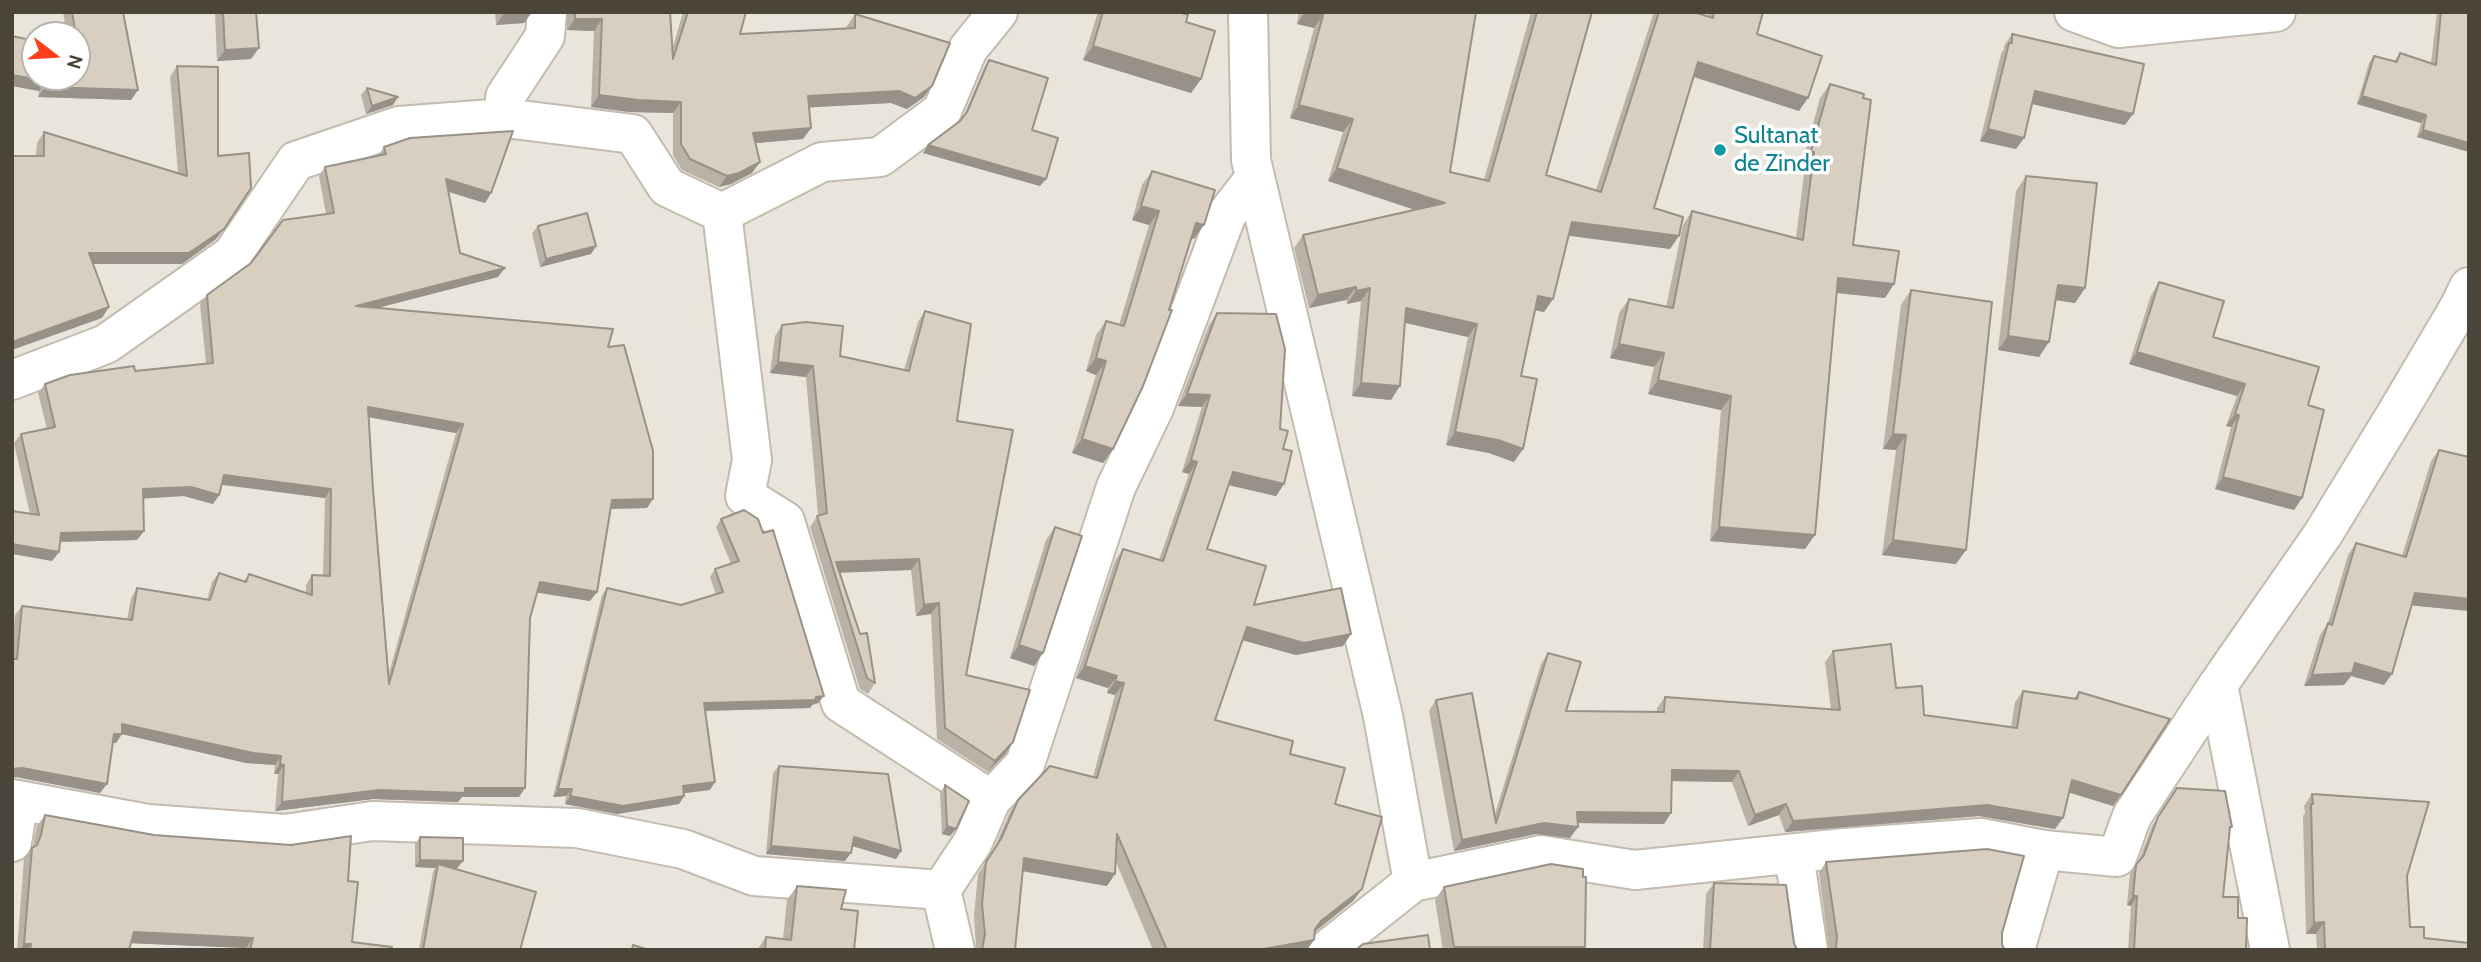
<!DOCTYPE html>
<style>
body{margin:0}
#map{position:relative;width:2481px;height:962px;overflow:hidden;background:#f6f3ec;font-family:Cabin,sans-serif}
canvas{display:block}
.frame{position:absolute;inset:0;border:14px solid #4b4439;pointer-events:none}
.north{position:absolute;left:21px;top:21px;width:70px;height:70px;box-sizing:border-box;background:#fff;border:2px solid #b7b4b0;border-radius:50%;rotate:107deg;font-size:19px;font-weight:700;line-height:28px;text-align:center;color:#4b4439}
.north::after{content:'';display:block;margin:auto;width:24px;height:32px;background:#fc3f1d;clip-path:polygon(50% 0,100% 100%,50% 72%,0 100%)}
</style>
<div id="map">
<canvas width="2481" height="962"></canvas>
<div class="frame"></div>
<div class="north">N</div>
</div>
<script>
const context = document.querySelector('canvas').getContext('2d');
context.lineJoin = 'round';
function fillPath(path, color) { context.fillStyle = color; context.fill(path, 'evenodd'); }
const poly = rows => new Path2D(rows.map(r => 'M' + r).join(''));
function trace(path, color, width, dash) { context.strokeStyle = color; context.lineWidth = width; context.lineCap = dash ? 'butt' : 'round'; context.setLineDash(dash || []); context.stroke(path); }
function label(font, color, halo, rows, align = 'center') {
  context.font = font + ' Cabin,sans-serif'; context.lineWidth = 7; context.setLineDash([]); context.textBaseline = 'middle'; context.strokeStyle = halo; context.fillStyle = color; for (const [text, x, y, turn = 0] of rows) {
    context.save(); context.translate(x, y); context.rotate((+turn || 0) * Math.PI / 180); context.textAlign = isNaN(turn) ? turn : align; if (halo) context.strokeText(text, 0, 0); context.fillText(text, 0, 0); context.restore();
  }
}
const residential = poly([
 [12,12,2469,12,2469,950,12,950],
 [35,35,77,35,77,77,35,77]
]);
const minor = poly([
 [1248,12,1251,160,1383,716,1413,882,1541,855,1635,870,1844,848,1981,838,2044,850,2117,857,2132,816,2218,685,2323,534,2398,411,2460,306,2469,287],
 [2074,12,2118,28,2276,12],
 [505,118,505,97,545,36,547,12],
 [722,213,752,460,745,496,785,521,841,703,991,800],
 [12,380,106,344,232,255,296,161,399,126,505,118,633,134,667,187,722,213,822,162,880,157,942,111,968,49,998,12],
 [2218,685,2270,950],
 [12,799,148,824,285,834,372,821,577,828,683,849,754,876,941,890,955,950],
 [12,842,19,801],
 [1794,854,1808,950],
 [941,890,973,842,991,800,1025,764,1116,487,1154,408,1227,214,1255,178],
 [1327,950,1413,882],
 [2015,950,2044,850]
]);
const wall = poly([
 [63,12,123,12,138,90,131,100,38,97,39,91,12,86,12,36,77,77,77,35,67,35],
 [215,12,256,12,251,59,217,61],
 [495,12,532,12,524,23,496,25],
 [567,12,670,12,673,47,683,12,746,12,740,34,847,28,847,26,855,14,924,97,907,109,891,103,809,107,811,128,803,139,755,143,760,162,752,173,731,184,719,187,682,170,673,155,673,113,630,112,591,107,594,31,567,30],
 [1098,12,1179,12,1186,22,1201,79,1191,93,1083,60],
 [1299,12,1476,12,1450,172,1484,180,1531,12,1592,12,1546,175,1596,190,1653,15,1655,12,1694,12,1708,17,1709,12,1763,12,1757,34,1799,111,1693,77,1654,208,1670,249,1568,235,1553,299,1544,312,1535,310,1521,376,1514,462,1489,453,1446,445,1468,337,1405,323,1391,400,1352,396,1361,301,1347,304,1346,300,1309,308,1294,248,1303,235,1416,210,1328,181,1343,132,1290,118,1314,28,1297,24],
 [2437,12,2469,12,2469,152,2417,137,2421,123,2357,104,2369,63,2374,56,2394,61,2400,53,2431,63],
 [2012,34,2125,125,2032,104,2024,138,2016,149,1980,141,2001,54,2004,49,2004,46],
 [989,60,1032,130,1046,179,1040,186,923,153,963,118,984,68],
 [177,66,216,239,182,264,93,264,102,318,36,156,37,143,44,132,178,173,170,77],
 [1830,84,1863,98,1853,245,1885,298,1836,293,1805,549,1710,541,1721,410,1648,394,1654,367,1610,358,1619,313,1629,299,1666,307,1683,225,1692,211,1796,238,1805,166,1802,165,1820,98],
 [367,88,393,105,366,114,361,95],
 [384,147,491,193,485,203,448,191,460,253,498,277,378,308,608,347,647,508,610,509,597,592,590,601,537,592,530,618,519,797,462,797,458,802,373,799,275,811,278,774,274,774,275,765,246,763,122,734,116,743,113,743,100,793,16,777,12,778,12,646,15,615,22,606,127,620,131,598,137,588,207,600,212,582,219,573,244,581,249,574,306,592,306,585,312,575,323,576,325,498,222,485,219,495,213,504,184,496,143,498,144,531,137,540,60,542,59,552,52,561,30,514,14,443,21,434,47,429,38,393,45,384,135,371,206,363,200,304,207,295,326,214,319,176,325,167,378,156],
 [369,417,456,433,389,673,373,489],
 [1152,171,1194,239,1191,238,1113,449,1103,463,1072,453,1096,375,1086,371,1096,335,1106,321,1119,325,1149,225,1132,220,1142,185],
 [2026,176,2085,288,2075,303,2056,300,2039,357,1998,350,2016,191],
 [538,226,596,246,591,254,540,267,532,233],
 [2159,282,2213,337,2308,405,2302,498,2294,510,2215,489,2231,427,2226,426,2237,396,2129,364,2151,295],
 [1911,290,1956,564,1882,555,1896,450,1883,449,1901,305],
 [925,311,957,421,966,675,1006,753,988,772,937,739,931,614,916,616,911,570,840,572,875,683,868,694,860,689,810,527,818,515,806,377,770,373,775,336,782,325,840,356,904,370,918,322],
 [1217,313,1280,429,1283,449,1284,484,1276,496,1228,485,1207,549,1254,605,1351,634,1343,646,1296,655,1242,640,1215,720,1290,754,1335,804,1362,889,1353,901,1315,932,1307,950,1153,950,1116,862,1107,886,1023,871,1015,950,976,950,976,946,974,916,978,874,993,851,1010,812,1018,800,1093,777,1115,695,1107,693,1108,688,1076,678,1115,561,1123,549,1159,560,1189,474,1182,472,1202,407,1178,406,1209,325],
 [2439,450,2469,611,2411,605,2392,674,2384,685,2351,676,2344,685,2304,686,2320,635,2328,623,2348,555,2356,543,2402,556,2431,461],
 [721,519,824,696,818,703,812,705,810,708,705,711,710,790,684,793,684,796,679,804,617,814,565,804,566,796,553,797,602,595,607,588,681,605,716,594,710,577,715,569,731,564,716,527],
 [1055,527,1034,666,1010,658,1046,540],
 [1833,651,1896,688,1924,715,2011,727,2015,702,2023,691,2074,698,2079,692,2121,795,2113,806,2069,792,2063,818,2055,829,1979,816,1785,832,1779,815,1748,826,1732,782,1672,781,1664,824,1578,823,1578,827,1570,838,1536,834,1454,851,1429,711,1436,700,1495,814,1541,664,1548,653,1566,711,1657,712,1657,708,1665,697,1831,710,1825,662],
 [779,766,901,851,896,859,852,846,845,861,766,854,773,773],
 [945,785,956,829,950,836,942,834,940,793],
 [2177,788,2232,827,2229,831,2223,897,2238,918,2246,950,2128,950,2131,906,2127,905,2130,874,2138,863,2152,826],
 [2312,794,2407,876,2410,927,2424,938,2469,950,2317,950,2316,934,2306,934,2303,816,2305,813,2304,806],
 [45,815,348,881,352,942,391,950,245,950,246,948,131,943,129,950,17,950,24,859,33,846,37,826],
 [420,837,463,861,457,868,453,868,520,950,419,950,433,872,435,868,415,867,415,844],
 [1826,862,2002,933,2002,945,2005,950,1829,950,1819,873],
 [1714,883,1797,950,1703,950,1706,894],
 [797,886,841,909,854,950,757,950,766,937,783,939,787,900],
 [1444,887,1583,950,1443,950,1435,900]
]);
const shadedWall = poly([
 [505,12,532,12,524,23,496,25],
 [1305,12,1310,12,1323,15,1314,28,1297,24],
 [575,19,602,19,594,31,567,30],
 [1093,46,1201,79,1191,93,1083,60],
 [259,48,251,59,217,61,225,50],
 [1698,62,1808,98,1799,111,1689,75],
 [12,75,46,81,39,91,12,86],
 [932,86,924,97,907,109,891,103,800,108,808,96],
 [45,87,138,90,131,100,38,97],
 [2035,91,2133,114,2125,125,2027,103],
 [599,95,681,102,673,113,630,112,591,107],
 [2362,96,2426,115,2421,123,2357,104],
 [398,97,393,105,366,114,372,106],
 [1299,105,1353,119,1343,132,1290,118],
 [811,128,803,139,745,144,753,133],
 [1988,129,2024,138,2016,149,1980,141],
 [2423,130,2469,143,2469,152,2417,137],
 [928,145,1046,179,1040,186,923,153],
 [1811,151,1814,152,1805,166,1802,165],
 [760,162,752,173,731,184,719,187,727,176],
 [1337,168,1445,203,1436,217,1328,181],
 [446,179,491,193,485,203,439,189],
 [1141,206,1159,211,1149,225,1132,220],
 [1572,222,1679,236,1670,249,1563,235],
 [1196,223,1204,225,1194,239,1186,236],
 [224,229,216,239,182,264,82,264,89,253],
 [596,246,591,254,540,267,546,259],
 [505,268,498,277,349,315,356,306],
 [1838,278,1894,284,1885,298,1828,292],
 [2058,285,2085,288,2075,303,2048,299],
 [1356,287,1346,300,1309,308,1318,295],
 [1370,288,1361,301,1347,304,1356,291],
 [1538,296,1553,299,1544,312,1529,309],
 [109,307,102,318,12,350,12,342],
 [1406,308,1477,324,1468,337,1397,321],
 [2008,336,2049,342,2039,357,1998,350],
 [1619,344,1664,353,1654,367,1610,358],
 [2137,352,2245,384,2237,396,2129,364],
 [1096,358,1106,361,1096,375,1086,371],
 [778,362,813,366,806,377,770,373],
 [1658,380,1731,396,1721,410,1648,394],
 [1361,383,1400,386,1391,400,1352,396],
 [1187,394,1210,395,1202,407,1178,406],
 [368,407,463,424,456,433,362,416],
 [2235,414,2239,415,2231,427,2226,426],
 [1455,432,1498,440,1523,449,1514,462,1489,453,1446,445],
 [1893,434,1906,435,1896,450,1883,449],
 [1082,439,1113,449,1103,463,1072,453],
 [1191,460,1197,462,1189,474,1182,472],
 [1233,472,1284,484,1276,496,1224,484],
 [224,475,331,489,325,498,218,484],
 [2223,477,2302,498,2294,510,2215,489],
 [191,487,219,495,213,504,184,496,137,499,143,489],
 [653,499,647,508,605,509,612,500],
 [1719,527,1815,535,1805,549,1710,541],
 [144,531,137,540,54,542,61,533],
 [1893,540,1966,550,1956,564,1882,555],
 [12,544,59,552,52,561,12,554],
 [919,559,911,570,835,573,836,562],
 [540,582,597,592,590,601,533,592],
 [2415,593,2469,599,2469,611,2407,605],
 [939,603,931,614,916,616,924,605],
 [1247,627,1351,634,1343,646,1296,655,1238,639],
 [1019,645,1043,653,1034,666,1010,658],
 [2355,663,2392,674,2384,685,2351,676,2344,685,2304,686,2312,675],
 [1085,666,1117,676,1108,688,1076,678],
 [1115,681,1124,683,1115,695,1107,693],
 [824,696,818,703,812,705,810,708,699,711,704,703,816,697],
 [122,724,281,756,275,765,246,763,122,734,116,743,108,743],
 [1013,742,1006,753,988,772,995,761],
 [280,764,284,765,278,774,274,774],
 [22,768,107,784,100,793,16,777,12,778,12,769],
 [1672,770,1739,771,1732,782,1664,781],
 [2072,780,2121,795,2113,806,2064,791],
 [715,782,710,790,677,794,683,786],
 [525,788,519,797,462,797,458,802,373,799,275,811,282,802,379,790],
 [558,789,572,789,566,796,553,797],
 [570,796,684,796,679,804,617,814,565,804],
 [1786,804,1779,815,1748,826,1755,815],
 [1987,805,2063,818,2055,829,1979,816,1785,832,1793,821],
 [1577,812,1671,813,1664,824,1569,823],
 [1544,823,1578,827,1570,838,1536,834,1454,851,1462,840],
 [947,826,956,829,950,836,942,834],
 [854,837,901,851,896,859,849,845],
 [771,846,851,853,845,861,766,854],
 [1024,858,1115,874,1107,886,1016,870],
 [420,860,463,861,457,868,437,868,438,864,435,868,415,867],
 [1362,889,1353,901,1313,933,1314,940,1307,950,1258,950,1321,921],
 [2133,896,2137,896,2131,906,2127,905],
 [2324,922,2316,934,2306,934,2314,923],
 [134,932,253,938,246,948,126,943],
 [24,944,31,944,27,950,20,950],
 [1454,947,1585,947,1583,950,1452,950]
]);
const building = poly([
 [72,12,123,12,138,90,45,87,46,81,12,75,12,36,35,41,35,77,77,77,77,48,78,49,77,35,76,35,72,12],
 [223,12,256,12,259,48,225,50,223,12],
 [575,12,670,12,673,59,688,12,746,12,740,34,855,28,855,14,950,43,932,86,915,98,899,91,808,96,811,128,753,133,760,162,739,173,727,176,690,159,681,144,681,102,638,100,599,95,602,19,575,19,575,12],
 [1103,12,1179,12,1188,15,1186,22,1215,31,1201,79,1093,46,1103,12],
 [1310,12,1476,12,1450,172,1489,181,1537,12,1592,12,1546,175,1601,192,1659,12,1694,12,1713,18,1714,12,1763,12,1757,34,1822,56,1808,98,1698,62,1654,208,1683,217,1679,236,1572,222,1553,299,1538,296,1521,376,1537,379,1523,449,1498,440,1455,432,1477,324,1406,308,1400,386,1361,383,1370,288,1356,291,1356,287,1318,295,1303,235,1445,203,1337,168,1353,119,1299,105,1323,15,1310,12],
 [2441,12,2469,12,2469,143,2423,130,2426,115,2362,96,2374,56,2397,62,2400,53,2436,65,2441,12],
 [2012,34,2144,64,2133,114,2035,91,2024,138,1988,129,2009,43,2012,43,2012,34],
 [989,60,1048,78,1032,130,1058,138,1046,179,928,145,960,121,967,112,989,60],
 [177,66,218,67,218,156,249,153,251,188,224,229,189,253,89,253,109,307,12,342,12,156,44,156,44,132,187,176,177,66],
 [1830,84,1864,94,1863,98,1871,100,1853,245,1899,251,1894,284,1838,278,1815,535,1719,527,1731,396,1658,380,1664,353,1619,344,1629,299,1673,308,1692,211,1803,240,1814,152,1811,151,1830,84],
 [367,88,398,97,372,106,367,88],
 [513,131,491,193,446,179,460,253,505,268,356,306,613,329,608,347,624,345,653,451,653,499,612,500,597,592,540,582,530,618,525,788,465,788,465,793,379,790,282,802,284,765,280,764,281,756,253,753,122,724,122,734,114,734,107,784,22,768,12,769,12,659,17,659,22,606,132,620,137,588,210,600,219,573,246,582,249,574,312,595,312,575,330,576,331,489,224,475,219,495,191,487,143,489,144,531,61,533,59,552,12,544,12,511,39,515,21,434,55,427,45,384,70,375,134,366,135,371,213,363,207,295,251,263,283,220,334,213,325,167,386,154,384,147,410,138,513,131],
 [368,407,463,424,389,684,373,489,368,407],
 [1152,171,1215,190,1204,225,1196,223,1169,310,1172,310,1143,386,1113,449,1082,439,1106,361,1096,358,1106,321,1124,326,1159,211,1141,206,1152,171],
 [2026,176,2097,183,2085,288,2058,285,2049,342,2008,336,2026,176],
 [587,213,596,246,546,259,538,226,587,213],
 [2159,282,2224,301,2213,337,2319,367,2308,405,2324,410,2302,498,2223,477,2239,415,2235,414,2245,384,2137,352,2159,282],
 [1911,290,1992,302,1966,550,1893,540,1906,435,1893,434,1911,290],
 [925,311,971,324,957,421,1013,430,966,675,1030,690,1013,742,995,761,945,728,939,603,924,605,919,559,836,562,860,634,867,633,875,683,867,678,817,516,827,513,813,366,778,362,782,325,806,322,843,326,840,356,909,371,925,311],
 [1217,313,1276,314,1285,349,1280,429,1288,431,1283,449,1292,451,1284,484,1233,472,1207,549,1266,566,1254,605,1341,588,1351,634,1304,643,1247,627,1215,720,1293,741,1290,754,1345,768,1335,804,1382,817,1362,889,1321,921,1315,929,1314,940,1258,950,1167,950,1117,834,1115,874,1024,858,1015,950,982,950,985,934,982,904,986,862,1001,839,1018,800,1050,766,1097,778,1124,683,1115,681,1117,676,1085,666,1123,549,1163,561,1197,462,1191,460,1210,395,1187,394,1217,313],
 [2439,450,2469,457,2469,599,2415,593,2392,674,2355,663,2352,673,2312,675,2328,623,2332,625,2356,543,2406,557,2439,450],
 [744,510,758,519,763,533,773,530,824,696,816,697,815,700,704,703,715,782,683,786,684,796,623,806,570,796,572,789,558,789,607,588,681,605,723,592,715,569,739,561,721,519,744,510],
 [1055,527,1082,536,1043,653,1019,645,1055,527],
 [1891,644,1896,688,1922,686,1924,715,2017,728,2023,691,2077,699,2079,692,2170,719,2121,795,2072,780,2063,818,1987,805,1793,821,1786,804,1755,815,1739,771,1672,770,1671,813,1577,812,1578,827,1544,823,1462,840,1436,700,1472,693,1496,823,1548,653,1581,662,1566,711,1664,712,1665,697,1840,710,1833,651,1891,644],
 [779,766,888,774,901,851,854,837,851,853,771,846,779,766],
 [945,785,969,801,956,829,947,826,945,785],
 [2177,788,2225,791,2232,827,2230,827,2223,897,2238,897,2238,918,2247,918,2246,950,2134,950,2137,896,2133,896,2136,865,2144,855,2158,817,2177,788],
 [2312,794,2429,802,2407,876,2410,927,2424,927,2424,938,2469,943,2469,950,2325,950,2324,922,2314,923,2311,804,2313,804,2312,794],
 [45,815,154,835,291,845,351,836,348,881,358,882,352,942,392,947,391,950,250,950,253,938,134,932,129,950,80,950,76,949,76,950,36,950,30,949,31,944,24,944,32,848,37,845,41,835,45,815],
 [420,837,463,838,463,861,420,860,420,837],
 [1987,849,2024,856,2002,933,2002,945,2005,950,1834,950,1836,948,1837,937,1826,862,1987,849],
 [438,864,536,892,520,950,423,950,438,864],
 [1551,864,1583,869,1583,877,1586,877,1585,947,1454,947,1444,887,1551,864],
 [1714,883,1786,885,1794,943,1797,950,1710,950,1714,883],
 [797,886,846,890,841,909,858,911,854,950,765,950,766,937,791,940,797,886],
 [1428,935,1430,950,1358,950,1358,948,1363,944,1428,935],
 [633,945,649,950,632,950,633,945]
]);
const markers = [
 [1720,150,7,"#0f9aa8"]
];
const cultureNames = [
 ["Sultanat",1734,136],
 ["de Zinder",1734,164]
];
fillPath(residential, '#eae5da');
trace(minor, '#c2bbae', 42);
trace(minor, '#fff', 38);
fillPath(wall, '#bab2a6');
fillPath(shadedWall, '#979187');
fillPath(building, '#d8cfc1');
trace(building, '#979187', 2);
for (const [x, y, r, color] of markers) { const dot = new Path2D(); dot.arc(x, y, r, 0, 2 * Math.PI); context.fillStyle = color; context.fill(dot); trace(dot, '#fff', 2.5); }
label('24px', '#0d838f', '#fff', cultureNames, 'left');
</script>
